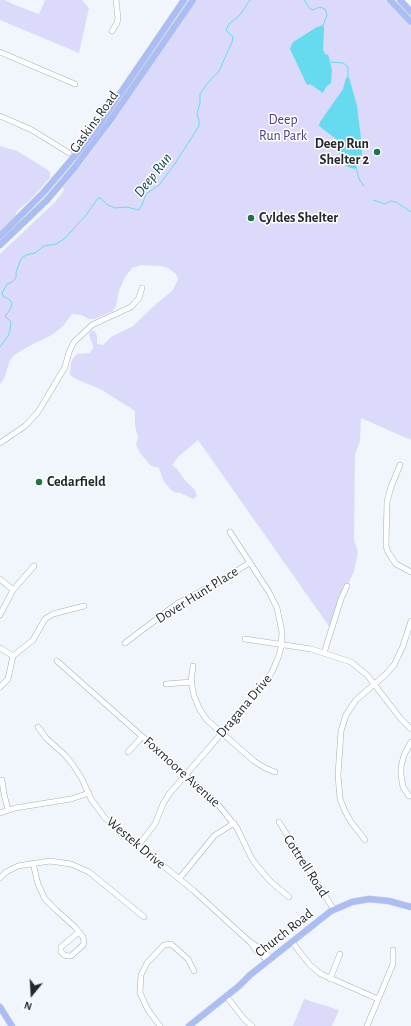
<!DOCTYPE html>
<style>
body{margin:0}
#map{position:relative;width:411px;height:1026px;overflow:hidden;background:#f0f6fc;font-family:"Alegreya Sans",sans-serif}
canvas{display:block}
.north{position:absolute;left:12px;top:974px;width:40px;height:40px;-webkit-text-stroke:3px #fff;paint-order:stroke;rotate:198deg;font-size:11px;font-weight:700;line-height:16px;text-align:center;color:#24292f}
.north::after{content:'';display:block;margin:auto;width:14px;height:18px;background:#24292f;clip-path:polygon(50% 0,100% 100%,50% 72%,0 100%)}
</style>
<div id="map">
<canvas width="411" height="1026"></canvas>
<div class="north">N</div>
</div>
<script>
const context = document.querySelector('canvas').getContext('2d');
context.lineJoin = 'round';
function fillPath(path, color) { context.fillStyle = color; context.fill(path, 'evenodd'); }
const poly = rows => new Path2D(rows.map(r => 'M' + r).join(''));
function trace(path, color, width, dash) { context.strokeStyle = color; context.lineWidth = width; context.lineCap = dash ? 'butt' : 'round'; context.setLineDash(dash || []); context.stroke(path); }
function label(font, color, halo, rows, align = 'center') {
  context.font = font + ' "Alegreya Sans",sans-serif'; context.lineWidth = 3; context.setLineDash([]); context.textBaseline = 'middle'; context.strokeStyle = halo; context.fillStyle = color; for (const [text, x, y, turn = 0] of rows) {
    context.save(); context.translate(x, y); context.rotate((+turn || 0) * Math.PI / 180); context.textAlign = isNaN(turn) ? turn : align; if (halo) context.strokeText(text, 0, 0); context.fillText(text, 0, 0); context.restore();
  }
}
const green = poly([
 [0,0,5,0,15,5,39,14,45,0,82,0,89,8,79,53,0,20],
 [197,0,385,0,411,27,411,440,361,418,360,441,355,455,354,540,358,552,354,571,335,614,331,629,198,440,178,457,172,465,177,469,184,479,195,490,197,496,193,499,180,493,174,492,170,489,163,480,159,468,151,466,140,453,136,445,138,437,135,426,135,411,102,390,74,378,70,375,71,363,73,358,77,354,89,353,93,349,93,346,89,335,90,332,94,330,97,336,97,344,103,345,111,337,133,326,155,305,173,290,178,279,176,274,168,268,161,266,141,265,132,268,125,277,119,291,116,306,113,311,95,319,89,319,81,315,72,314,63,326,52,335,33,344,14,355,10,360,4,379,0,384,0,254,55,202,65,189,62,188,86,159,112,124],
 [0,146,17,151,45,168,50,172,50,178,31,199,18,210,12,221,0,232],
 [304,999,339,1010,332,1026,293,1026]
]);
const water = poly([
 [323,25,324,28,323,50,326,55,328,54,332,70,331,83,326,87,323,93,310,84,307,85,290,49,291,46,293,42,317,27],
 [349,77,357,106,362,146,362,158,355,169,348,167,344,164,336,146,339,143,336,139,319,126,320,122,343,89,346,78]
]);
const stream = poly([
 [304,0,310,9,313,10,320,7,325,9,327,15,323,26],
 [330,62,343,63,346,65,348,68,348,78],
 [356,167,359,179,364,186],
 [373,200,385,204,390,201,396,202,411,212],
 [0,347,8,336,10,330,11,322,5,316,10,310,12,304,10,300,3,296,2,293,7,284,12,282,16,278,16,272,21,259,26,255,35,253,44,246,56,244,64,239,87,214,98,198,100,198,108,205,115,208,126,207,139,210,142,205,146,194,159,185,174,165,199,126,199,120,197,114,200,103,200,94,206,85,219,71,232,42,233,37,226,30,229,24,239,16,250,0]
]);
const minor = poly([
 [112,31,117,23,118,18,116,0],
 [0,52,75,84],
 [0,116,32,130,69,153],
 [0,443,25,426,38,412,65,367,69,352,74,342,92,325,131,307,139,298,142,288],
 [400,465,391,487,387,502,386,546,388,552,396,564,411,572],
 [0,579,13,590],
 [0,615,13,590,34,566],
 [245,639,311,649,351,662,367,675,401,719,411,729],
 [125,643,178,603,223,580,249,563],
 [0,648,13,656],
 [324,653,341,599,347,586],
 [57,661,216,802,237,828,252,859,258,867,271,882,289,897],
 [193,666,191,681,194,696,200,710,207,720,254,761,265,768,275,772],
 [166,684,192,682],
 [0,687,8,679,13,656,33,640,45,619,53,614,84,606],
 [38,727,46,738,65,755,73,765,82,779,91,799,105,818,194,891,251,943,256,950,268,961],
 [128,752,142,737],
 [2,780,4,794,8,810],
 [409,796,403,787,401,775,401,767,404,755,411,742],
 [0,813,15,808,71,799,89,793],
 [279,822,334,910],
 [365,840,351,822,345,811,340,799,338,775,341,731,346,715,356,700,385,675,394,665,403,646,411,621],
 [138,846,155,824,163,804,169,794,261,688,272,672,278,658,281,648,282,632,277,608,269,592,230,532],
 [33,863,38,884,45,899,56,910,75,927,83,937,84,942,83,945,71,956,68,956,64,955,61,952,61,947,79,932],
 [0,878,6,872,18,866,50,861,71,864,89,872,144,917],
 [179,879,214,836,234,823],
 [292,942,310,965,321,974,378,999],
 [252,943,258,947,271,958],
 [330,979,340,954],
 [226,996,245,1020,252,1026],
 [160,1026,148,1010,140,993,141,975,147,963,164,945,171,944,188,959,194,971],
 [367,1026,393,964,393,950]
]);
const major = poly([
 [390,0,411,22],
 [400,0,411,12],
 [0,236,43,193,78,152,98,126,184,0],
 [0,245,47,200,75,167,109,122,193,0],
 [0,1007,12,1026],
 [189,1026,239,986,250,975,331,911,352,902,369,899,389,901,411,907]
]);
const markers = [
 [377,152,4,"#1f7346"],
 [251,218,4,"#1f7346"],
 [39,482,4,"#1f7346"]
];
const parkNames = [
 ["Deep",283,120],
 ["Run Park",283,136]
];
const streetNames = [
 ["Gaskins Road",94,122,-54],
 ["Dover Hunt Place",197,595,-32],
 ["Dragana Drive",244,706,-50],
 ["Foxmoore Avenue",182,772,42],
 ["Westek Drive",136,843,40],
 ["Cottrell Road",306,866,57],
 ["Church Road",284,933,-38]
];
const poiNames = [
 ["Deep Run",369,144,"right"],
 ["Shelter 2",369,160,"right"],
 ["Cyldes Shelter",259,218],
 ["Cedarfield",47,482]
];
const waterNames = [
 ["Deep Run",153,175,-52]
];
fillPath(green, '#dbdafa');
fillPath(water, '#66daef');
trace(stream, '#66daef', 1);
trace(minor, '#a3b0bf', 6);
trace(major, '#d3d4d5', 7);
trace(minor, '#fff', 5);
trace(major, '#aabef5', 6);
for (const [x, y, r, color] of markers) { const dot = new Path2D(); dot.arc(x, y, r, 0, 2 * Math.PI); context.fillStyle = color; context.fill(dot); trace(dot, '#fff', 1.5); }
label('14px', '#4a3a92', '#fff', parkNames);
label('14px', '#24292f', '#fff', streetNames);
label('bold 14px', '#24292f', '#fff', poiNames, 'left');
label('italic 15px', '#11464f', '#fff', waterNames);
</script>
